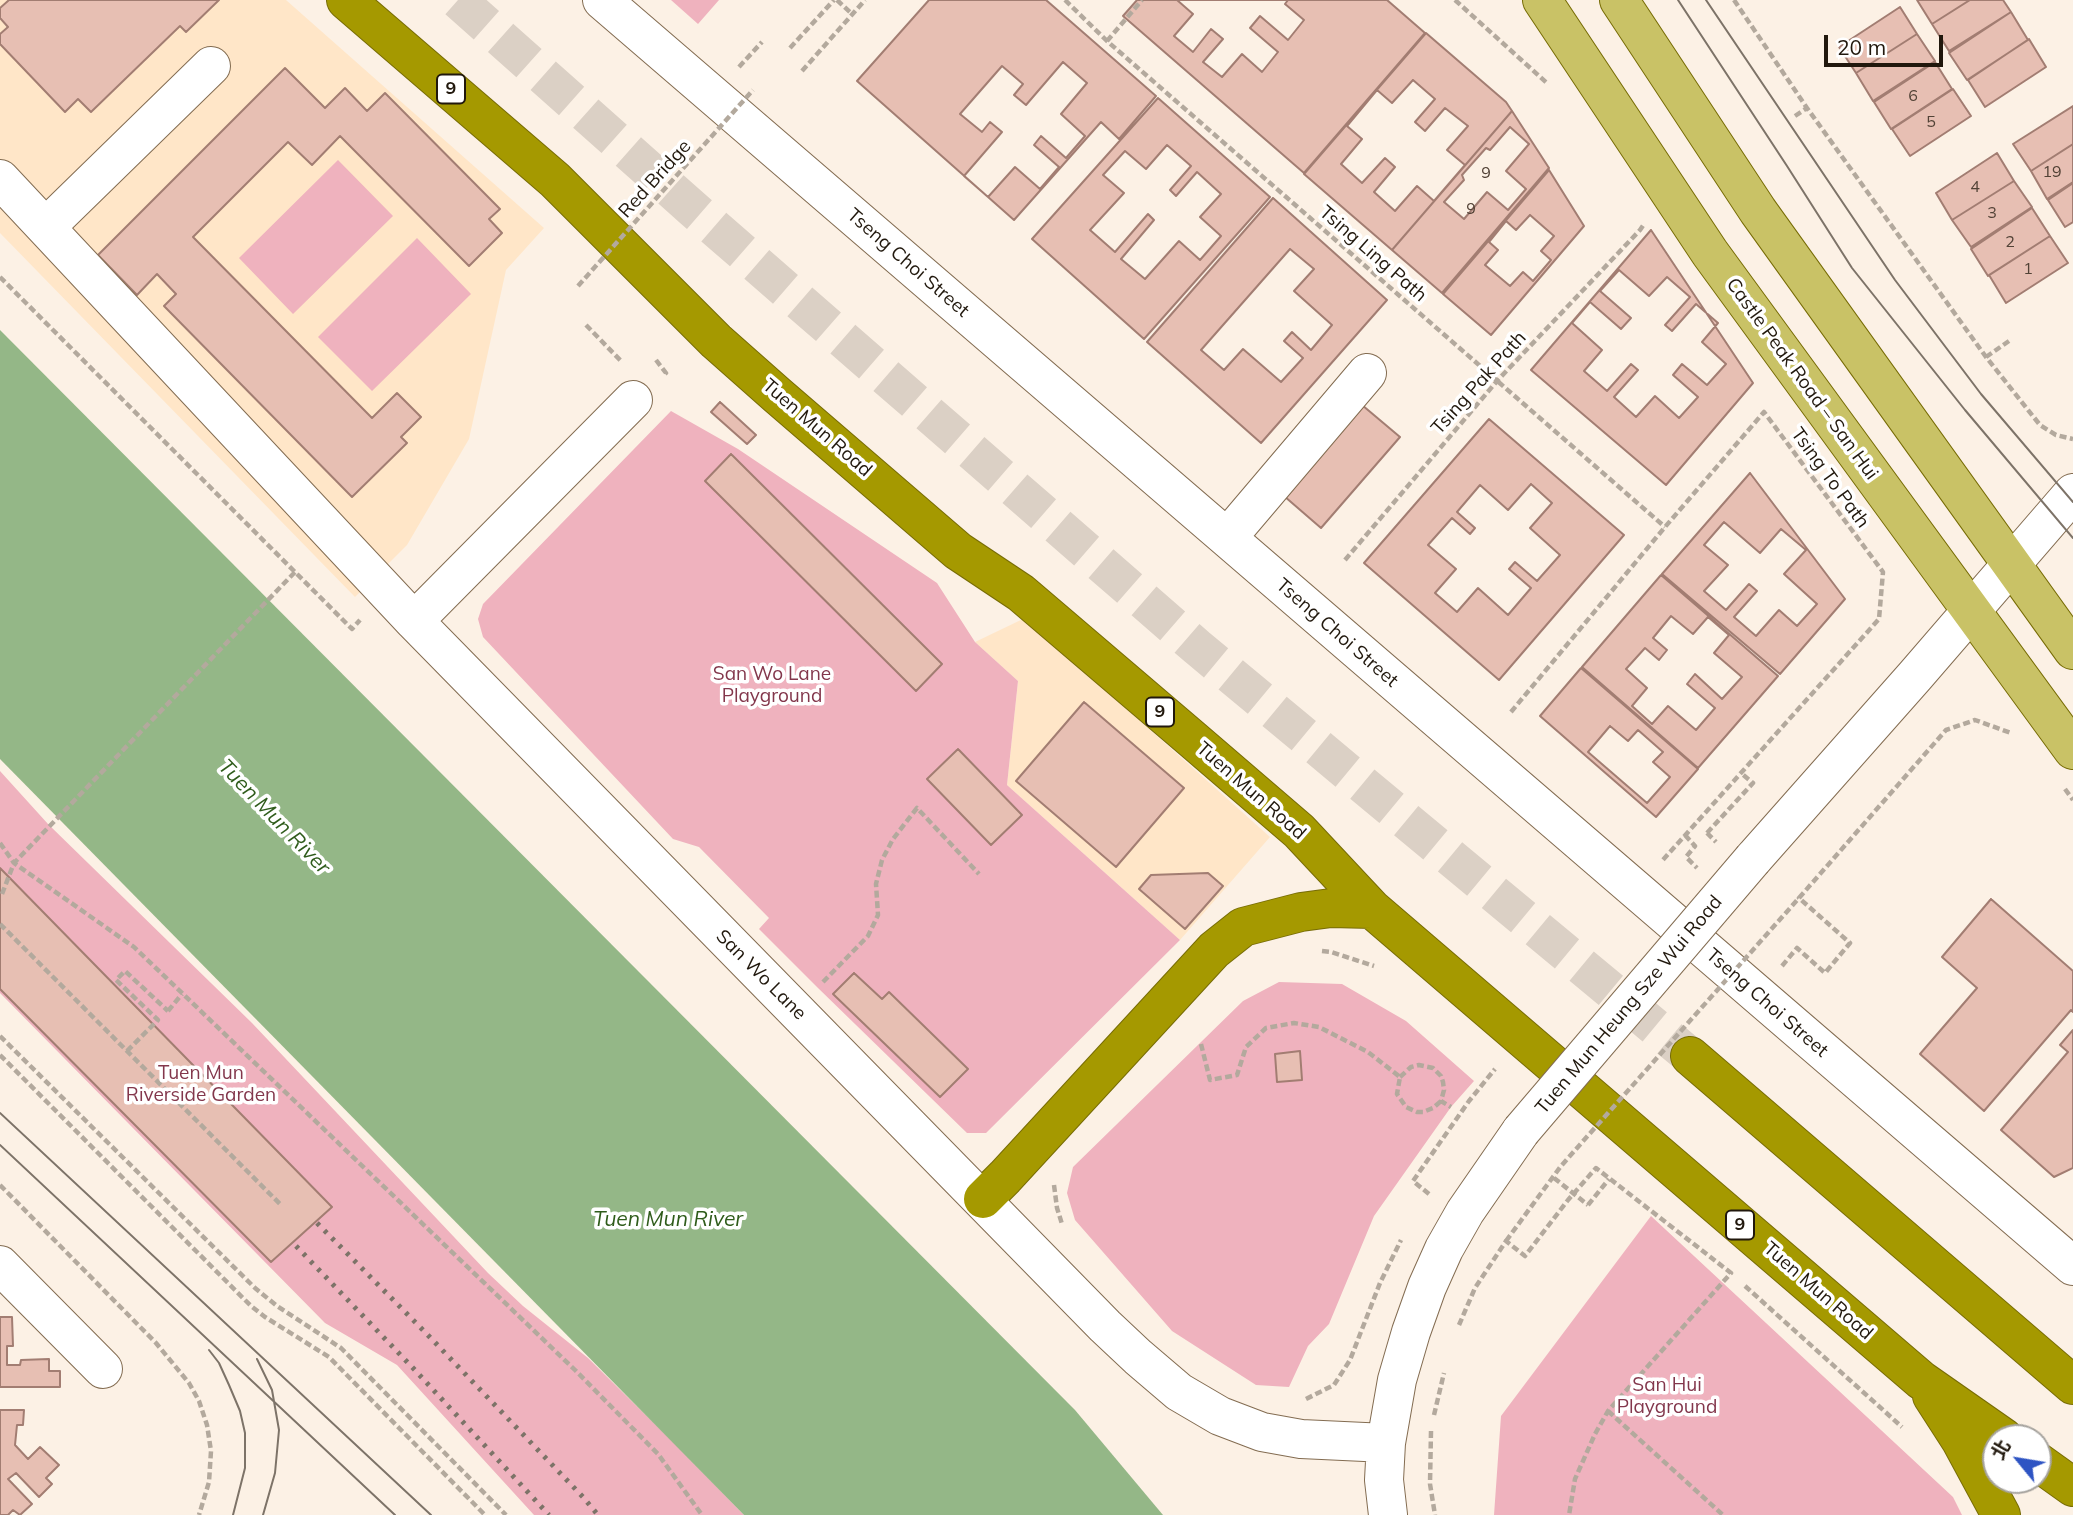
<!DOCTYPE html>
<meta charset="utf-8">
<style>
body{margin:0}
#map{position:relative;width:2073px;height:1515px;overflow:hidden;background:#fcf1e5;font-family:Mulish,"Noto Sans TC",sans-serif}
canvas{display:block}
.north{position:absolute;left:1982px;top:1424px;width:70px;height:70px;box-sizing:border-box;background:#fff;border:2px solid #a6a39e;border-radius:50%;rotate:300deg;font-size:19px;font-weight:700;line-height:28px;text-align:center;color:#21180d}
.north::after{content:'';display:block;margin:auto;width:24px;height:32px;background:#2e54c3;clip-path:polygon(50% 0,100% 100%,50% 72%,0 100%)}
.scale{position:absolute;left:1824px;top:35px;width:119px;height:32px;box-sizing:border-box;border:4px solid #21180d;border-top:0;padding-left:9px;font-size:21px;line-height:24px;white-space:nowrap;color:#21180d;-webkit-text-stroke:5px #fff;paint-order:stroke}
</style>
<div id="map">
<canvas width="2073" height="1515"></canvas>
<div class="north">北</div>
<div class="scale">20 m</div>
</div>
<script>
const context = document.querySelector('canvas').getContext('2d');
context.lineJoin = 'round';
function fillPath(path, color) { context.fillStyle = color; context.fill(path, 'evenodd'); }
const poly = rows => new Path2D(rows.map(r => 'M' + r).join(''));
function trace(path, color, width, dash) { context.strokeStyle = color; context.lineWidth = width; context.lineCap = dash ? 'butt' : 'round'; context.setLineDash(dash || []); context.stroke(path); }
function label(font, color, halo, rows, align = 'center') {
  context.font = font + ' Mulish,sans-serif'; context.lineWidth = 7; context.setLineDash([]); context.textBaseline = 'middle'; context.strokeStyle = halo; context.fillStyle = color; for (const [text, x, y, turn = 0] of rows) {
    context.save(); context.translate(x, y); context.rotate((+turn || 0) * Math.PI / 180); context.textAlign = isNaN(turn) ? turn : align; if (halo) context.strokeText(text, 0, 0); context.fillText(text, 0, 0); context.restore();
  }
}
const built = poly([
 [0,0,286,0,544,228,506,270,469,439,407,545,355,597,0,233],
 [1025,618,1270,837,1180,940,1007,785,1018,681,975,642]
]);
const green = poly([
 [671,0,719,0,698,24],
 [338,160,393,216,293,314,239,258],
 [417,238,471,294,372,391,318,337],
 [671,411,738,449,937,583,975,642,1018,681,1007,785,1180,940,986,1133,967,1133,818,988,759,929,769,918,699,847,673,839,483,637,478,619,483,604],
 [0,771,48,824,252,1023,488,1273,523,1306,588,1358,675,1444,744,1515,534,1515,397,1365,325,1323,0,993],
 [1279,982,1342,984,1406,1021,1474,1081,1451,1107,1374,1216,1329,1324,1308,1346,1289,1387,1256,1385,1172,1331,1075,1220,1067,1193,1073,1167,1243,1001],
 [1651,1216,1953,1497,1962,1515,1494,1515,1501,1416]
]);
const water = poly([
 [0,330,1075,1410,1163,1515,744,1515,0,759]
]);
const building = poly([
 [9,0,219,0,186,32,180,26,91,112,78,99,65,112,0,44,0,34,8,27,0,18,0,8,9,0],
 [929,0,1046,0,1156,96,1119,139,1101,122,1014,220,857,81,929,0],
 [1137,0,1387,0,1425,33,1304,173,1123,16,1137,0],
 [1177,0,1288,0,1285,4,1304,20,1288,40,1260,16,1250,28,1278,52,1262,72,1242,54,1222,77,1203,62,1223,39,1211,29,1193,52,1174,36,1193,14,1177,0],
 [1917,0,1970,0,1932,24,1917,0],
 [1970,0,2003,0,2011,12,1949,51,1932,24,1970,0],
 [1900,7,1917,34,1856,73,1839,47,1900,7],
 [2011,12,2028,40,1967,80,1949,53,2011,12],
 [1426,33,1506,102,1512,111,1392,250,1304,174,1426,33],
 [1917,34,1935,61,1873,101,1856,73,1917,34],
 [2029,39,2046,67,1985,107,1968,80,2029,39],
 [1063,62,1087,83,1061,114,1085,136,1066,158,1041,136,1034,145,1059,167,1040,189,1015,167,988,197,964,176,1002,132,990,122,982,132,960,114,1002,66,1023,84,1014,95,1026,105,1063,62],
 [1935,62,1952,89,1891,129,1874,102,1935,62],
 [285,68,325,108,345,88,367,111,385,93,500,209,489,219,502,233,469,266,340,136,312,165,288,142,193,237,372,418,397,393,421,417,401,437,407,443,352,497,164,306,176,294,157,274,137,295,98,255,285,68],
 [1413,80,1435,99,1415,122,1425,131,1445,108,1468,126,1447,150,1465,165,1434,201,1417,186,1395,211,1374,192,1395,167,1385,158,1362,183,1341,164,1362,139,1347,126,1377,90,1392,103,1413,80],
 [1953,89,1971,116,1910,156,1892,129,1953,89],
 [1158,98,1270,197,1144,339,1032,239,1158,98],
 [2073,106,2073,144,2031,171,2013,144,2073,106],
 [1512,111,1549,168,1442,293,1392,250,1512,111],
 [1510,127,1529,144,1506,171,1526,189,1508,210,1487,192,1464,219,1444,202,1464,180,1462,175,1486,148,1490,150,1510,127],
 [2073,144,2073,182,2047,199,2031,171,2073,144],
 [1167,145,1191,166,1170,190,1176,196,1197,172,1221,194,1200,217,1221,236,1200,260,1179,241,1145,279,1121,259,1154,220,1148,214,1115,252,1090,230,1124,193,1103,175,1125,151,1146,169,1167,145],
 [1997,153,2014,181,1952,220,1936,193,1997,153],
 [1549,170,1584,226,1491,335,1443,294,1549,170],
 [2014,181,2032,207,1971,247,1952,220,2014,181],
 [2073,183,2073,222,2065,227,2048,200,2073,183],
 [1273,198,1387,300,1261,443,1147,342,1273,198],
 [2032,208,2050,236,1988,276,1971,249,2032,208],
 [1530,215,1554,236,1541,251,1551,260,1533,281,1523,272,1510,286,1485,265,1498,250,1489,242,1506,221,1516,230,1530,215],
 [1651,230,1753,383,1666,485,1531,370,1651,230],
 [2050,236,2068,263,2006,303,1989,275,2050,236],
 [1290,249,1314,269,1294,291,1332,325,1311,350,1292,332,1284,341,1303,358,1281,382,1243,349,1224,370,1201,350,1290,249],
 [1619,270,1649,296,1667,277,1690,297,1665,325,1672,331,1696,304,1718,323,1702,342,1726,364,1707,385,1682,364,1673,375,1698,397,1679,418,1655,396,1636,417,1614,397,1638,370,1631,364,1607,391,1584,371,1602,350,1572,323,1590,302,1621,329,1631,318,1600,291,1619,270],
 [720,402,756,435,747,444,711,412,720,402],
 [1362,405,1400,437,1321,528,1284,496,1362,405],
 [1489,419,1624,535,1499,680,1364,563,1489,419],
 [731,454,942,664,916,691,705,481,731,454],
 [1750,473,1845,599,1780,674,1662,574,1750,473],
 [1531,484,1552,503,1530,528,1560,555,1537,581,1515,562,1509,569,1531,588,1508,615,1478,588,1457,612,1435,593,1456,569,1428,545,1452,518,1470,534,1475,528,1457,512,1480,485,1508,510,1531,484],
 [1724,522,1760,553,1781,529,1806,550,1784,574,1817,604,1797,626,1779,610,1756,636,1734,617,1757,591,1749,584,1726,610,1704,591,1728,565,1704,545,1724,522],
 [1661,575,1778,676,1698,768,1582,667,1661,575],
 [1671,616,1693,634,1708,617,1729,635,1714,653,1742,677,1722,699,1695,674,1687,684,1715,708,1696,730,1668,706,1652,724,1632,706,1647,688,1626,669,1645,648,1659,660,1667,650,1653,638,1671,616],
 [1581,668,1698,769,1656,817,1540,716,1581,668],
 [1084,702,1184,788,1116,867,1016,781,1084,702],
 [1610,726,1628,741,1638,730,1663,752,1653,762,1670,777,1647,803,1588,752,1610,726],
 [958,749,1022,815,991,845,927,779,958,749],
 [0,868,332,1207,271,1262,0,989,0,868],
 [1208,873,1223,886,1185,929,1139,889,1151,875,1208,873],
 [1991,899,2073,971,2073,1012,2071,1010,1984,1111,1920,1054,1977,988,1942,957,1991,899],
 [854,973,882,999,889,992,968,1069,940,1097,833,994,854,973],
 [2073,1030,2073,1168,2054,1177,2001,1130,2068,1052,2060,1045,2073,1030],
 [1300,1051,1302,1080,1277,1082,1275,1054,1300,1051],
 [0,1317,12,1317,13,1346,7,1346,7,1365,20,1365,21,1360,49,1359,49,1371,60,1371,60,1387,0,1387,0,1317],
 [0,1410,24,1410,23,1425,17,1425,15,1445,28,1459,40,1447,59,1465,46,1478,52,1484,39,1497,16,1473,8,1479,32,1504,20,1515,13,1510,8,1515,0,1515,0,1410]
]);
const highwayTunnel = poly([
 [458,0,693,209,1197,647,1690,1056]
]);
const path = poly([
 [837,0,853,15],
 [1065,0,1107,41,1665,527],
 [1455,0,1548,84],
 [1734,0,1807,108],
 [1107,41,1142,0],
 [790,48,834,0],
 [739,67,762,42],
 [802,71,865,0],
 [1795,116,1807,108,1986,357,2040,425,2056,435,2073,439],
 [0,277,352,629,360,620],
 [586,325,622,362],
 [1986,357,2009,341],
 [656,360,666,373,663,375],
 [1345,560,1497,381,1640,230,1644,224],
 [1511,712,1665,527,1764,412,1883,572,1879,619,1662,861],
 [2065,789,2073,800],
 [1707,833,1753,783,1741,773],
 [1685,835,1695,846,1686,857,1697,868],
 [0,843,14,863,134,947,575,1370,658,1454,702,1515],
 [2,894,14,863,295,572],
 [0,924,281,1205],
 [1322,951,1331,952,1374,966],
 [1782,966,1797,948,1825,973,1850,943,1799,898,1946,730,1975,720,2011,733],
 [823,982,868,936,878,915,876,884,882,860,893,839,917,808,979,874],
 [168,1011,182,994],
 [0,1036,255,1288,277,1306,341,1348,506,1515],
 [1201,1044,1210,1080,1237,1075,1246,1047,1266,1028,1294,1023,1319,1027,1368,1052,1400,1077,1397,1094,1406,1107,1417,1112,1423,1112,1433,1108,1441,1101],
 [0,1055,251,1306,265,1317,329,1357,485,1515],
 [1400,1077,1411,1067,1419,1065,1433,1068,1441,1076,1443,1082,1444,1090,1441,1101,1451,1107],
 [0,1185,156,1343,189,1383,199,1401,207,1425,211,1451,209,1482,199,1515],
 [1054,1185,1057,1208,1062,1224],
 [1429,1194,1413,1181,1469,1101,1495,1069],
 [1588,1205,1609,1179],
 [1745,1286,1902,1427],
 [1459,1325,1475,1288,1506,1241,1525,1256,1568,1200,1596,1168,1731,1273,1608,1411,1595,1434,1575,1479,1569,1515],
 [1306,1399,1334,1385,1350,1360,1380,1283,1401,1240],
 [1608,1411,1723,1515],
 [1434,1415,1444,1373],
 [1431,1431,1430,1484,1435,1515]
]);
const minor = poly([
 [602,0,2073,1266],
 [0,179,414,621,1105,1326,1138,1357,1179,1392,1220,1416,1262,1432,1301,1439,1386,1443],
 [46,227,211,66],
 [1227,538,1367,373],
 [414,621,633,400],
 [1753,859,1915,676,2073,493],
 [0,1265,103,1369],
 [1388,1515,1384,1480,1386,1443,1397,1380,1411,1332,1427,1287,1444,1249,1465,1212,1521,1131]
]);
const major = poly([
 [1542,0,1710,253,2073,750],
 [1619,0,1758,211,2073,650]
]);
const highway = poly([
 [346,0,555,180,716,341,777,395,958,551,1021,593,1192,739,1299,831,1372,909,1921,1380,2004,1438],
 [1690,1056,2073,1385],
 [983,1199,1005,1177,1214,950,1243,927,1301,912,1331,908,1372,909],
 [1932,1396,1961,1441,2001,1515],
 [2038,1462,2073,1487]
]);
const tram = poly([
 [1678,0,1787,166,1852,268,1965,410,2073,538],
 [1706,0,1895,280,1981,394,2073,502],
 [0,1113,431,1515],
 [0,1145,395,1515],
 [209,1350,219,1363,229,1385,240,1411,245,1433,245,1468,233,1515],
 [257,1359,272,1390,279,1430,275,1473,263,1515]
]);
const rail = poly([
 [317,1223,424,1331,583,1497,598,1515],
 [296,1246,413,1368,549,1515]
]);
const pathBridge = poly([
 [578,286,753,90],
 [1707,833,1716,842],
 [127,1051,158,1020,116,980,125,971,168,1011],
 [1554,1178,1588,1205],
 [1506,1241,1561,1166,1799,898]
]);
const minorBridge = poly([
 [1521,1131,1753,859]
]);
const numberNames = [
 ["6",1913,96],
 ["5",1931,122],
 ["19",2052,172],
 ["9",1486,173],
 ["4",1975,187],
 ["9",1471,209],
 ["3",1992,213],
 ["2",2010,242],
 ["1",2028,269]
];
const shields = [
 [451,89,28],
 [1160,712,28],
 [1740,1225,28]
];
const shieldNames = [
 ["9",451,89],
 ["9",1160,712],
 ["9",1740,1225]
];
const streetNames = [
 ["Red Bridge",655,179,-48],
 ["Tsing Ling Path",1373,254,41],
 ["Tseng Choi Street",908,263,41],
 ["Castle Peak Road – San Hui",1802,379,54],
 ["Tsing Pak Path",1479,383,-48],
 ["Tuen Mun Road",817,428,41],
 ["Tsing To Path",1830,478,54],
 ["Tseng Choi Street",1337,633,41],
 ["Tuen Mun Road",1251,791,41],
 ["San Wo Lane",761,975,45],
 ["Tseng Choi Street",1767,1003,41],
 ["Tuen Mun Heung Sze Wui Road",1629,1005,-50],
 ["Tuen Mun Road",1818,1291,41]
];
const parkNames = [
 ["San Wo Lane",772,674],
 ["Playground",772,696],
 ["Tuen Mun",201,1073],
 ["Riverside Garden",201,1095],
 ["San Hui",1667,1385],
 ["Playground",1667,1407]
];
const waterNames = [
 ["Tuen Mun River",274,817,46],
 ["Tuen Mun River",668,1220]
];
fillPath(built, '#ffe6c8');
fillPath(green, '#efb2be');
fillPath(water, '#94b787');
fillPath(building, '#e7bfb3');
trace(building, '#a27d72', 2);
trace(highwayTunnel, '#dbd0c5', 38, [38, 19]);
trace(minor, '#836c51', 40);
trace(major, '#776c05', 40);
trace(highway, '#776c05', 40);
trace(path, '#b3a99d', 4.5, [7, 3.5]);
trace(minor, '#fff', 38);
trace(major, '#c9c266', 38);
trace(highway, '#a59900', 38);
trace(tram, '#7d7368', 2);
trace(rail, '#7d7368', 5, [3.5, 7]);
trace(minorBridge, '#836c51', 40, []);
trace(pathBridge, '#b3a99d', 4.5, [7, 3.5]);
trace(minorBridge, '#fff', 38);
label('16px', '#524236', null, numberNames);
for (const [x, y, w] of shields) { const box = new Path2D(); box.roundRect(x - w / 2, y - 14.5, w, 29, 5); context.fillStyle = '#fff'; context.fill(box); trace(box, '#21180d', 2); }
label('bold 18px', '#21180d', null, shieldNames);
label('19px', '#21180d', '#fff', streetNames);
label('19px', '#83374c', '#fff', parkNames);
label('italic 21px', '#2f5c1b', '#fff', waterNames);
</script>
